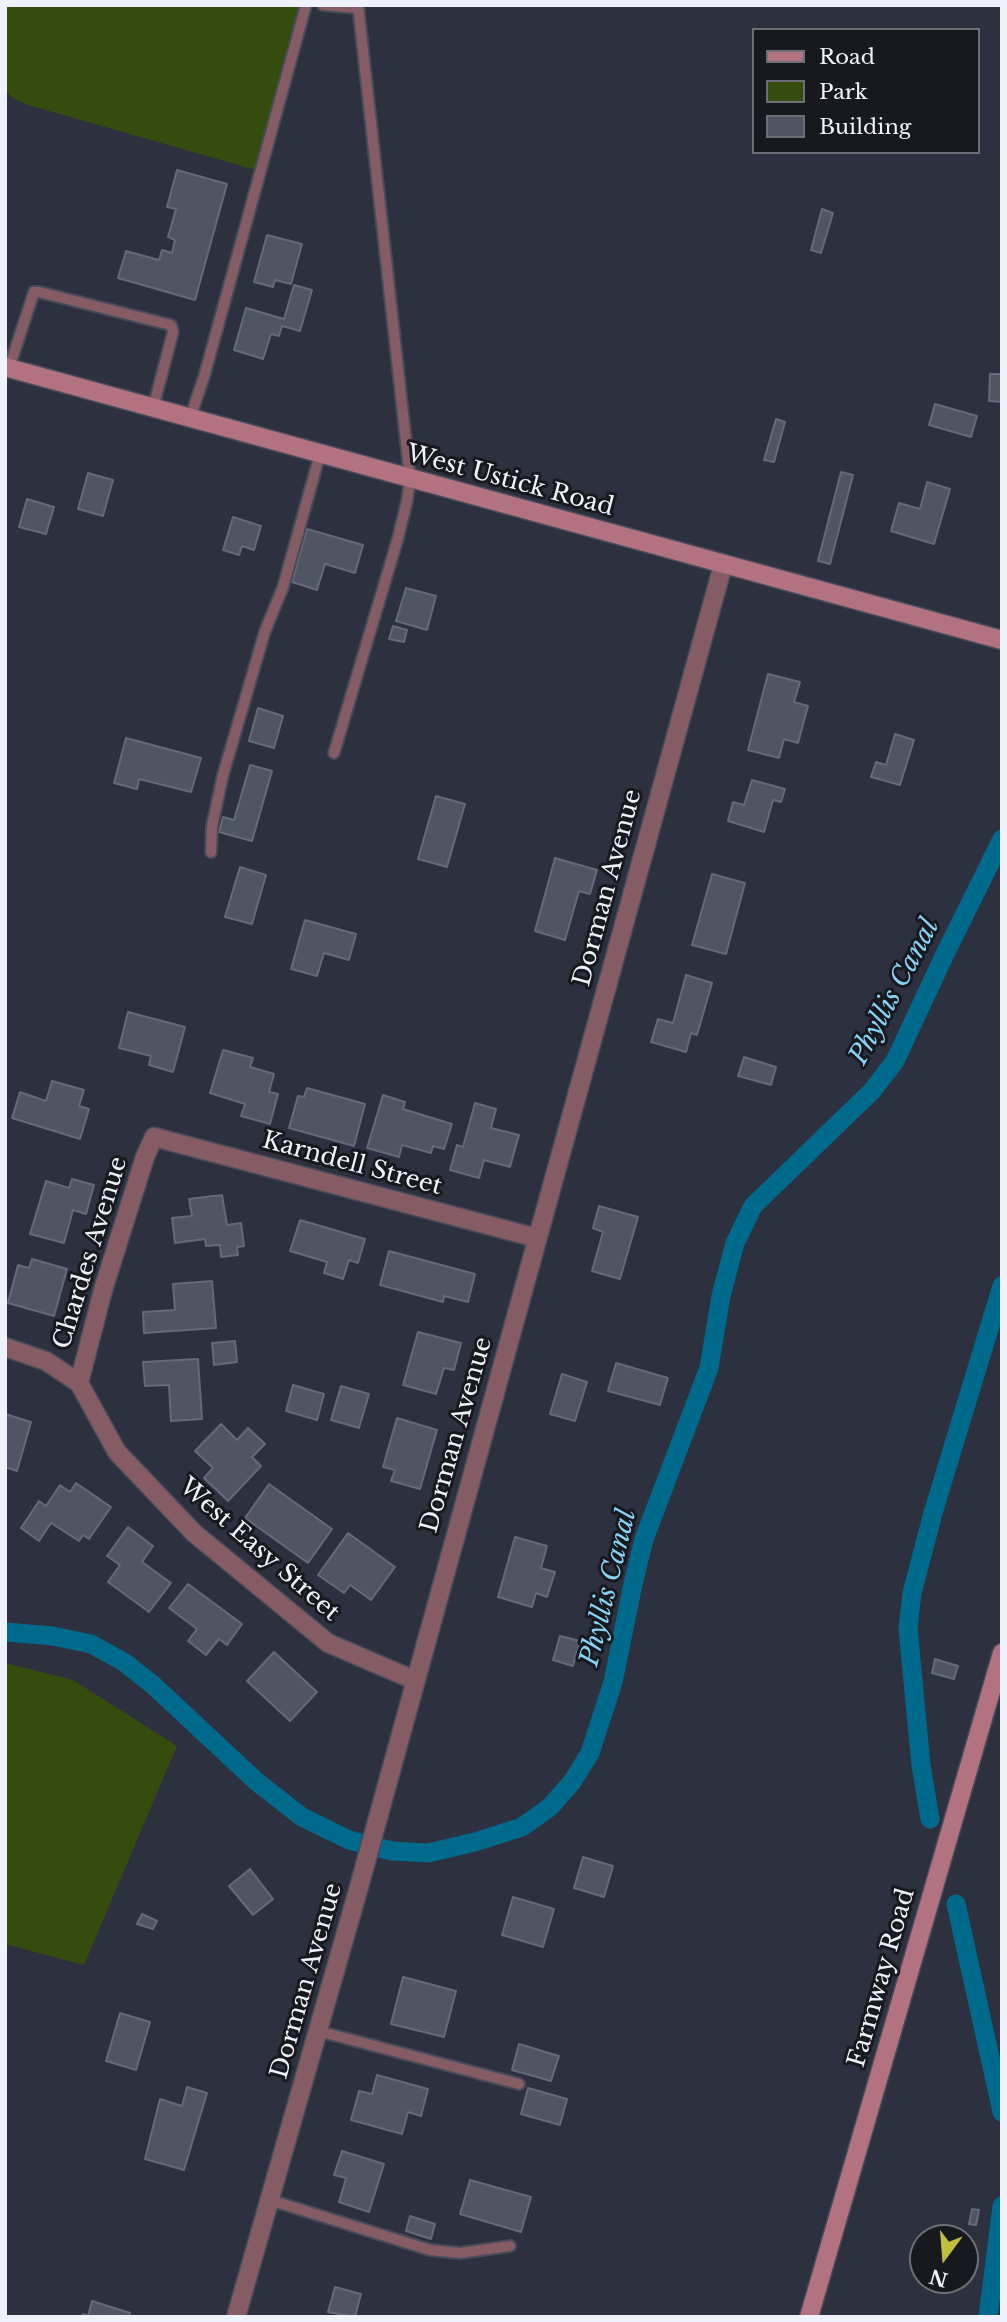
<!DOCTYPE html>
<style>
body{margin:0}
#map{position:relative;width:1007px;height:2322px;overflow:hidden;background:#2d303f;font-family:"Libre Baskerville",serif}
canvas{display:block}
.frame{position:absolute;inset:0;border:7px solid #eff1fb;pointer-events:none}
.legend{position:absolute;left:752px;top:28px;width:228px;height:126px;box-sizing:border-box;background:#17191f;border:2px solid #6d6f77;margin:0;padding:9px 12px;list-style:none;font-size:21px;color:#eff1fb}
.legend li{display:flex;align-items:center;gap:14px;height:35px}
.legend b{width:35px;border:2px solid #6d6f77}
.north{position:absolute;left:909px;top:2224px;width:70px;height:70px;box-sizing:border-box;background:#17191f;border:2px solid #6d6f77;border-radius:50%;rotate:196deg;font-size:19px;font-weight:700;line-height:28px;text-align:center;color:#eff1fb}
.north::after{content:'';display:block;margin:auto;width:24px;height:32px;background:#c0be41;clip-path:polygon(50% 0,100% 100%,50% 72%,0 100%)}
</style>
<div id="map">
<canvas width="1007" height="2322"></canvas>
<div class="frame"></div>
<ul class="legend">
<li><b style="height:9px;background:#b27280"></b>Road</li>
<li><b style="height:19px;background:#344d0e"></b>Park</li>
<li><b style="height:19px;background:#505463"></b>Building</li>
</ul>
<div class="north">N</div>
</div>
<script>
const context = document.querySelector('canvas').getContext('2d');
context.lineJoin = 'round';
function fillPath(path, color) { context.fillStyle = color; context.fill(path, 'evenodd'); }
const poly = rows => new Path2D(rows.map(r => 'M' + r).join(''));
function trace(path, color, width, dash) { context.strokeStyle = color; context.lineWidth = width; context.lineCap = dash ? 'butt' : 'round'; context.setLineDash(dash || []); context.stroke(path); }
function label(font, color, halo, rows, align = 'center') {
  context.font = font + ' "Libre Baskerville",serif'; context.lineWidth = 6; context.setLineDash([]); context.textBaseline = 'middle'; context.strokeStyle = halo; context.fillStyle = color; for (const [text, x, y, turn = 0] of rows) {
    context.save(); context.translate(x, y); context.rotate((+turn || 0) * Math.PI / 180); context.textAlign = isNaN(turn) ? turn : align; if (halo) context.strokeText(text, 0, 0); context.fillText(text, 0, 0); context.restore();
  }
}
const green = poly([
 [5,5,301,5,256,170,28,105,12,98,5,90],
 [5,1663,73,1680,177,1746,84,1965,5,1944]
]);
const canal = poly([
 [5,1632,53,1636,91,1644,124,1662,153,1685,257,1782,302,1817,349,1840,392,1851,428,1853,475,1842,522,1827,550,1807,572,1782,590,1753,613,1682,633,1584,644,1539,709,1368,721,1296,735,1243,753,1206,872,1091,895,1061,946,952,1002,839],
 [930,1819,921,1765,908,1628,912,1593,933,1513,1002,1286],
 [956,1904,1002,2112],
 [988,2317,1002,2206]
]);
const building = poly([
 [177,170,227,184,195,300,118,278,126,251,159,260,162,250,172,253,175,240,168,237,176,209,167,207,177,170],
 [822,209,833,213,821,253,811,250,822,209],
 [267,235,302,244,291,284,275,280,273,287,254,282,267,235],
 [294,285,312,290,300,331,282,326,279,336,271,334,263,359,234,350,246,308,284,319,294,285],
 [990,374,1002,374,1002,402,989,401,990,374],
 [935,404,977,416,971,437,929,425,935,404],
 [776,419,785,422,774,462,764,460,776,419],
 [841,472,853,475,830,564,818,561,841,472],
 [88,473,113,480,103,516,78,509,88,473],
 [927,482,950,489,934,544,891,531,899,503,920,509,927,482],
 [27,499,54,507,46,534,19,527,27,499],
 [233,517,261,526,254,550,242,546,239,555,223,550,233,517],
 [307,529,363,545,355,573,325,564,317,590,292,582,307,529],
 [406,588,436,596,427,630,396,621,406,588],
 [393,626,407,630,404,642,389,639,393,626],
 [768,674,800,682,794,702,808,706,798,743,784,739,779,758,748,750,768,674],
 [258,708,283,716,274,748,249,741,258,708],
 [895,734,914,740,900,785,871,777,876,762,886,765,895,734],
 [126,738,201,758,191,792,139,779,137,789,114,783,126,738],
 [250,765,272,771,252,841,219,832,223,817,234,820,250,765],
 [752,780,785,789,781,802,773,800,764,832,728,821,733,802,744,805,752,780],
 [436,796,465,804,447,867,418,859,436,796],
 [555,858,597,870,590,894,579,891,565,940,535,931,555,858],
 [240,867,266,875,252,924,225,917,240,867],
 [712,874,745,883,726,954,692,945,712,874],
 [305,920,356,934,349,960,324,953,317,976,291,969,305,920],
 [686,975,712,983,697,1035,691,1033,686,1052,651,1042,658,1019,673,1023,686,975],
 [128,1012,185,1027,173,1072,149,1065,151,1056,119,1048,128,1012],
 [223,1050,253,1058,250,1067,274,1074,269,1092,278,1094,270,1124,241,1116,245,1104,210,1093,223,1050],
 [744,1057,776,1067,771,1085,738,1076,744,1057],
 [52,1081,84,1090,79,1106,89,1109,80,1139,12,1118,20,1092,46,1101,52,1081],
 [307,1088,365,1104,354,1146,289,1128,298,1096,304,1097,307,1088],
 [383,1095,405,1102,403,1109,452,1124,444,1149,433,1146,431,1153,402,1145,399,1157,367,1148,383,1095],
 [475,1103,496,1109,491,1128,519,1135,510,1167,484,1160,479,1178,450,1170,457,1145,463,1147,475,1103],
 [72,1179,94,1185,86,1214,73,1210,64,1243,30,1234,46,1181,69,1188,72,1179],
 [222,1195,227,1225,241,1223,244,1246,237,1247,238,1255,221,1257,220,1245,206,1246,205,1239,175,1243,172,1218,192,1216,189,1199,222,1195],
 [599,1206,638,1217,620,1279,592,1271,603,1232,593,1228,599,1206],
 [300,1220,365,1239,358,1263,349,1260,343,1279,324,1273,327,1262,290,1251,300,1220],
 [389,1251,475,1274,468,1302,444,1296,443,1302,380,1285,389,1251],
 [32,1259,67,1269,54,1316,8,1303,18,1265,29,1268,32,1259],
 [212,1281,216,1328,144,1333,143,1312,175,1310,173,1284,212,1281],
 [418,1332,461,1343,454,1370,444,1368,436,1394,403,1385,418,1332],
 [235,1341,237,1362,214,1365,212,1343,235,1341],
 [198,1359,202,1419,171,1421,169,1385,145,1386,143,1362,198,1359],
 [616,1363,668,1378,660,1405,608,1391,616,1363],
 [562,1374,587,1382,575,1421,550,1414,562,1374],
 [293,1385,324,1394,317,1420,286,1411,293,1385],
 [341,1386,369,1394,359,1428,331,1420,341,1386],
 [5,1414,31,1422,17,1471,5,1467,5,1414],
 [397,1418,437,1430,420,1489,391,1481,395,1470,383,1467,397,1418],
 [221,1424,237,1440,248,1428,265,1444,252,1457,261,1466,228,1501,204,1478,213,1468,195,1451,221,1424],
 [76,1483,111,1507,89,1539,83,1535,79,1541,51,1523,39,1541,21,1528,39,1501,46,1506,60,1485,70,1492,76,1483],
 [269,1484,332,1529,308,1563,245,1518,269,1484],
 [128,1527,153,1546,142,1562,171,1583,149,1612,108,1582,120,1565,107,1556,128,1527],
 [348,1533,395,1567,371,1600,350,1585,344,1593,318,1575,348,1533],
 [515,1537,547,1546,541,1568,555,1572,547,1597,536,1593,532,1607,498,1597,515,1537],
 [188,1584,242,1624,227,1645,219,1639,206,1655,188,1641,197,1629,169,1608,188,1584],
 [560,1636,580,1641,573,1666,553,1660,560,1636],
 [274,1652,317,1692,290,1721,247,1681,274,1652],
 [935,1659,958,1666,954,1679,932,1673,935,1659],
 [583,1857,613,1866,604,1897,574,1888,583,1857],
 [250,1869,273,1899,253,1915,229,1886,250,1869],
 [513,1897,554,1909,543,1947,502,1935,513,1897],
 [142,1914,157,1921,153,1929,137,1924,142,1914],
 [403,1977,456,1991,444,2037,391,2024,403,1977],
 [120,2013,150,2022,136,2070,106,2061,120,2013],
 [519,2044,559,2056,551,2081,512,2070,519,2044],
 [377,2075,428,2089,421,2116,408,2112,402,2134,351,2120,359,2091,372,2094,377,2075],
 [187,2087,207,2093,184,2170,145,2159,160,2099,182,2106,187,2087],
 [528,2088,567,2099,560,2125,521,2114,528,2088],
 [342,2151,384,2164,369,2212,339,2202,346,2178,334,2175,342,2151],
 [470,2180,531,2197,521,2232,460,2214,470,2180],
 [972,2209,979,2210,976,2225,969,2224,972,2209],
 [410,2216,435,2224,431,2239,406,2231,410,2216],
 [335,2287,361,2294,355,2317,328,2312,335,2287],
 [92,2301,130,2313,129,2317,83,2317,83,2314,88,2316,92,2301]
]);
const service = poly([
 [323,5,358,8],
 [9,368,34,292,39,292,171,325,173,332,153,408],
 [190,418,204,377,306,5],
 [334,753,398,538,407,501,410,478,358,5],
 [211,852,212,826,223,775,265,631,283,587,320,454],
 [318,2031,519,2084],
 [270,2200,430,2250,460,2253,510,2246]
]);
const minor = poly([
 [5,1347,46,1361,79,1383,117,1452,194,1533,328,1643,414,1680],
 [79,1383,103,1290,145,1157,154,1137,537,1238],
 [236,2317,357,1894,723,565]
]);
const secondary = poly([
 [5,367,1002,640],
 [809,2317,1002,1653]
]);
const streetNames = [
 ["West Ustick Road",510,481,15],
 ["Dorman Avenue",608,888,-75],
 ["Karndell Street",352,1164,15],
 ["Chardes Avenue",91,1253,-73],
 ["Dorman Avenue",457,1435,-74],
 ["West Easy Street",259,1550,41],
 ["Farmway Road",882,1978,-74],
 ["Dorman Avenue",307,1981,-74]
];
const waterNames = [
 ["Phyllis Canal",895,992,-62],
 ["Phyllis Canal",609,1588,-76]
];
fillPath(green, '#344d0e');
trace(canal, '#006a8c', 19);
fillPath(building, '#505463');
trace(building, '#656979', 2);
trace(service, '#484b59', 14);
trace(minor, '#484b59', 21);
trace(secondary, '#484b59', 21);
trace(service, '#855c64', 10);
trace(minor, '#855c64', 18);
trace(secondary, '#b27280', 18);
label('24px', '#eff1fb', '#17191f', streetNames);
label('italic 26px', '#86d3f6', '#17191f', waterNames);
</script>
